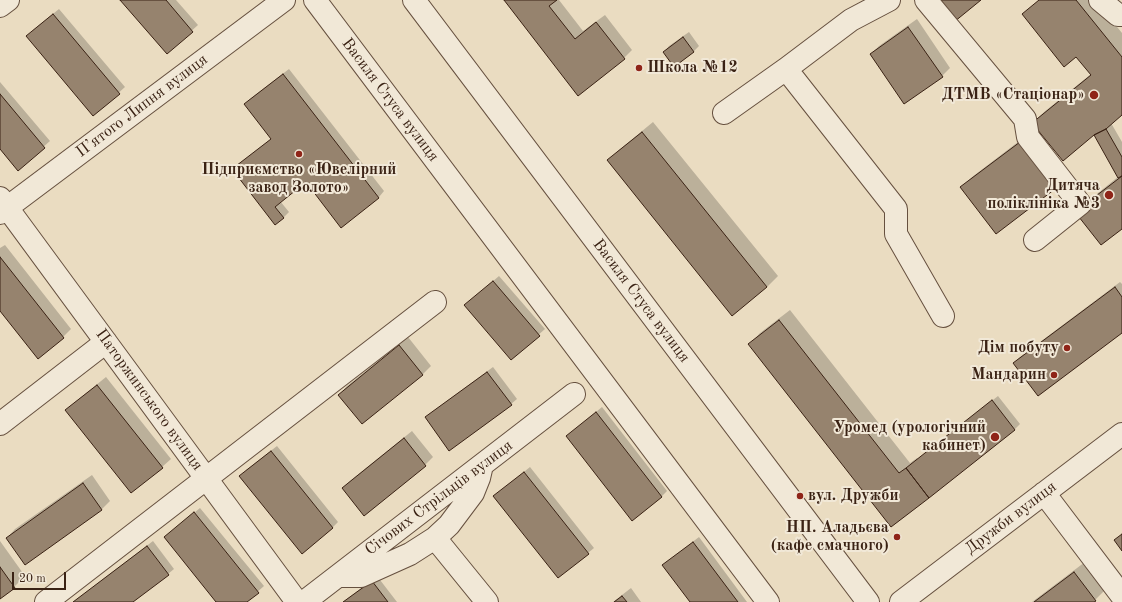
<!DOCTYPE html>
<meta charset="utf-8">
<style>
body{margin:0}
#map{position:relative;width:1122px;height:602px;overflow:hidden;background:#eadcc1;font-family:"Old Standard TT",serif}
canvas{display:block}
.scale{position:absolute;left:12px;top:572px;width:54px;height:18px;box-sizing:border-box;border:2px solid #3a2214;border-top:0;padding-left:5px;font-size:12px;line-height:14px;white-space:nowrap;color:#3a2214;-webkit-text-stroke:3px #f1e8d7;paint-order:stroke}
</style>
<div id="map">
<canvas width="1122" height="602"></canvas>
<div class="scale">20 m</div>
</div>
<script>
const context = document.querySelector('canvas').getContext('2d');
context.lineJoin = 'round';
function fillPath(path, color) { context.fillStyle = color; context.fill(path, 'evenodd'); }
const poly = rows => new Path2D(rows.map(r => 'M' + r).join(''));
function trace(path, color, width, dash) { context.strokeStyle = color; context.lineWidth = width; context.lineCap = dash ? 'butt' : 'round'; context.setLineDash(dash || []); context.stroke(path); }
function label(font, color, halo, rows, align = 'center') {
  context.font = font + ' "Old Standard TT",serif'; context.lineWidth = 4; context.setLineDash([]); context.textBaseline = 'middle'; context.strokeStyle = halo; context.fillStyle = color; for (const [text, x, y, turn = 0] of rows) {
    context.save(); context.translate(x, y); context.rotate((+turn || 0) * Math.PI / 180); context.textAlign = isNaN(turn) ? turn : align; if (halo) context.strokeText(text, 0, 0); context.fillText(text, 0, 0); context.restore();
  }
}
const shadow = poly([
 [121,0,176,0,198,25,167,53],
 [505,0,559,0,583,31,605,15,632,50,624,58,578,94],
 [1039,0,1095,0,1122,33,1122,114,1111,123,1122,142,1122,227,1087,202,1119,176,1095,134,1033,123,1044,112,1091,74,1077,56,1024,14],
 [59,9,125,87,94,115,33,30],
 [917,19,950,68,942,76,871,54,879,46],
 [689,32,699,46,694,51,664,52,669,46],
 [289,69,384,191,379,197,341,226,306,181,280,201,289,212,283,218,239,164,272,138,245,104,251,98],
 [0,82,50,141,18,169,0,148],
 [653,122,778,276,767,287,732,314,608,161,619,150],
 [1031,132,1065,177,962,187,972,177],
 [5,245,71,329,63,337,0,309,0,248],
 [499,276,545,329,511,359,471,300],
 [1120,282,1122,284,1122,332,1014,363,1020,357],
 [790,310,910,463,917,458,918,459,998,396,1020,424,1015,429,892,526,750,344,760,333],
 [408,337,431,366,423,374,362,423,339,395,347,386],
 [493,367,517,399,511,404,426,417,432,412],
 [106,377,171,459,162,467,131,491,67,410,75,402],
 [602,407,667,491,662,496,632,519,567,436],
 [412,431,433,457,425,465,343,488,351,480],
 [277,446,338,522,332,528,246,470],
 [530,467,594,548,588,553,494,496],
 [92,475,110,501,102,509,25,564,7,538,15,529],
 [200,508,264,586,246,602,217,602,171,532],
 [699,537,747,602,691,602,663,565,669,560],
 [0,541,25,576,14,587,0,597],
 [153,541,174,569,168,574,132,602,73,602],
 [1085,562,1106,589,1095,600,1092,602,1032,602],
 [377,576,397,602,343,602],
 [631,588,641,602,613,602]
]);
const building = poly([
 [120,0,166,0,193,32,167,54,120,0],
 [504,0,557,0,549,6,575,39,596,22,625,59,578,96,504,0],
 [936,0,981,0,954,22,936,0],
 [1039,0,1076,0,1122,57,1122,115,1106,129,1094,135,1063,161,1032,123,1091,75,1076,57,1064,67,1022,14,1039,0],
 [53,14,120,94,93,116,26,36,53,14],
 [908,27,943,77,904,104,870,54,908,27],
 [683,37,694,52,674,67,663,52,683,37],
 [283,74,379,198,341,228,306,182,275,207,284,218,275,225,232,169,271,139,244,104,283,74],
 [0,94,45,148,18,171,0,149,0,94],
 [1106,129,1122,157,1122,176,1118,178,1094,135,1106,129],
 [642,132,767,287,732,316,607,160,642,132],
 [1020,142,1055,189,996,234,960,187,1020,142],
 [1122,176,1122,229,1101,245,1075,212,1122,176],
 [0,257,64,338,38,359,0,311,0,257],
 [493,281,540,336,511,360,464,305,493,281],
 [1115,287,1122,297,1122,333,1038,396,1013,363,1115,287],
 [779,320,899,473,906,468,929,498,891,527,748,344,779,320],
 [399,345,423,375,362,424,338,395,399,345],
 [487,372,512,405,449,451,425,417,487,372],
 [97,385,163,468,131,493,65,410,97,385],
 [992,400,1015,430,929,498,906,468,992,400],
 [596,412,662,497,632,521,566,436,596,412],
 [404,438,426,466,364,516,342,488,404,438],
 [271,451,333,528,302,554,239,476,271,451],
 [524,472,589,554,558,578,493,496,524,472],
 [83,483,102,510,25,565,6,538,83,483],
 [194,512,259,593,247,602,216,602,164,537,194,512],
 [1122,534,1122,551,1114,540,1122,534],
 [693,542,738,602,690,602,662,565,693,542],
 [147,546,169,575,133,602,73,602,147,546],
 [0,567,15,588,0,599,0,567],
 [1074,572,1096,601,1094,602,1034,602,1074,572],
 [372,581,388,602,343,602,372,581],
 [622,596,627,602,614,602,622,596]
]);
const minor = poly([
 [315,0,768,602],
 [414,0,868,602],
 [889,0,851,20,786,69,896,209,896,234,943,316],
 [926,0,1025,119,1028,137,1080,204,1035,240],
 [1100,0,1118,15,1122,15],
 [0,6,8,0],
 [724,113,786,69],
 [0,198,297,602],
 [0,213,284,0],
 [0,424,106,342],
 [1044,493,1122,596],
 [435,538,449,525,473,493,479,478,482,465],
 [338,576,361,576,410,554,435,538,487,602],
 [46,602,435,302],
 [304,602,574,394],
 [901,602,1122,434]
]);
const markers = [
 [639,68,4,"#8f2418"],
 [1094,95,5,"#8f2418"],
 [299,154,4,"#8f2418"],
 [1109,195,5,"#8f2418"],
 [1067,348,4,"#8f2418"],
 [1054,375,4,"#8f2418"],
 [995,437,5,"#8f2418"],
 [800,496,4,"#8f2418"],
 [897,537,4,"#8f2418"]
];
const poiNames = [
 ["Школа №12",647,68,"left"],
 ["ДТМВ «Стаціонар»",1085,95],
 ["Підприємство «Ювелірний",299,170,"center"],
 ["завод Золото»",299,188,"center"],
 ["Дитяча",1100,186],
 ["поліклініка №3",1100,204],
 ["Дім побуту",1059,348],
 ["Мандарин",1046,375],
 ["Уромед (урологічний",986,428],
 ["кабинет)",986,446],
 ["вул. Дружби",808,496,"left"],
 ["НП. Аладьєва",889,528],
 ["(кафе смачного)",889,546]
];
const streetNames = [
 ["Василя Стуса вулиця",390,100,53],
 ["П’ятого Липня вулиця",142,106,-37],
 ["Василя Стуса вулиця",641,301,53],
 ["Паторжинського вулиця",149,400,54],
 ["Січових Стрільців вулиця",439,498,-37],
 ["Дружби вулиця",1011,518,-37]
];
fillPath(shadow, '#0003');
fillPath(building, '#96836e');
trace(building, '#3a2214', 1);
trace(minor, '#66503f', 24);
trace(minor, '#f1e8d7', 22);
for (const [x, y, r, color] of markers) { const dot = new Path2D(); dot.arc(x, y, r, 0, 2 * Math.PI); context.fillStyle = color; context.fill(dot); trace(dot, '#f1e8d7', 1.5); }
label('bold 16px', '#3a2214', '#f1e8d7', poiNames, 'right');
label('16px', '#3a2214', '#f1e8d7', streetNames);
</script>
